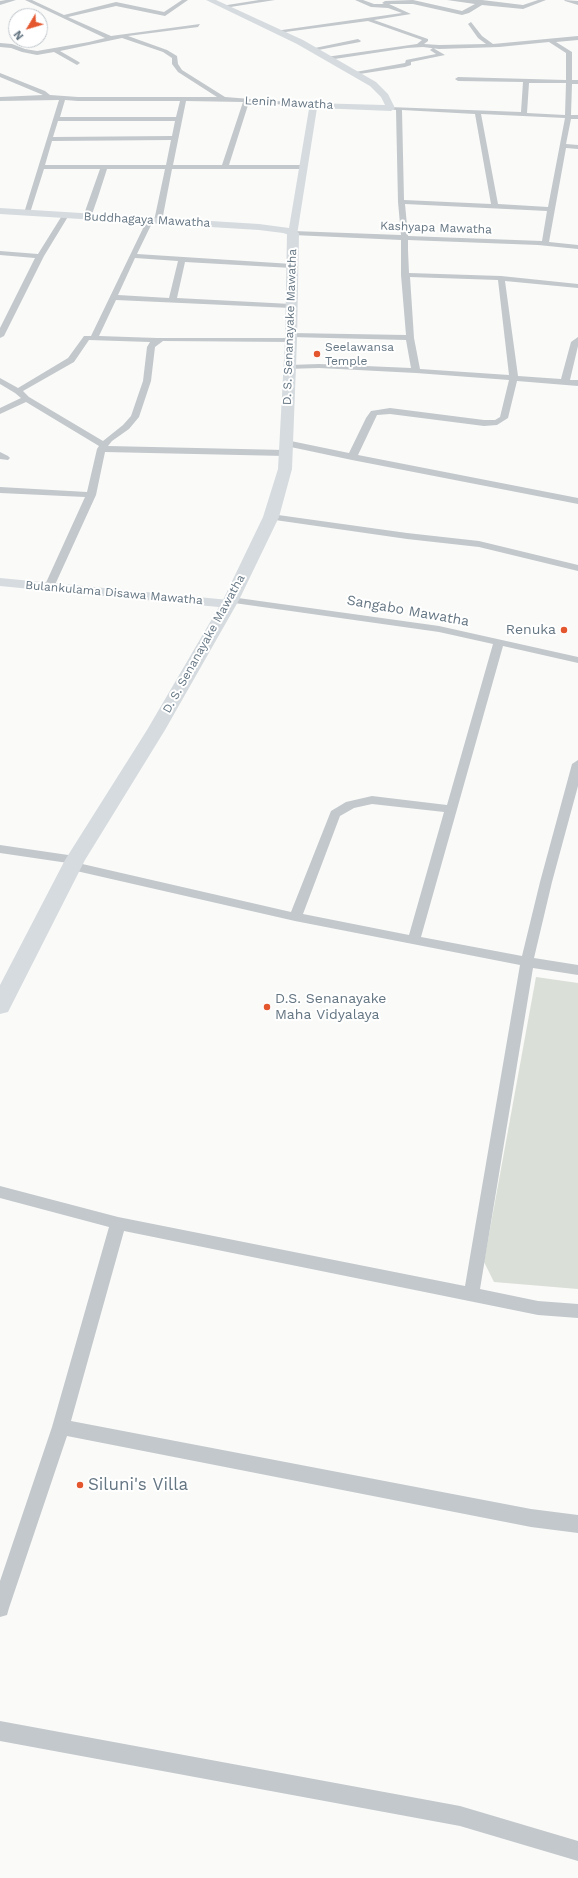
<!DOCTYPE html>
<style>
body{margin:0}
#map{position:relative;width:578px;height:1878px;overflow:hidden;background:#fafaf8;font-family:"Work Sans",sans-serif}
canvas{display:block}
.north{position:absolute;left:8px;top:8px;width:40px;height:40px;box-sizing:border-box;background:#fff;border:1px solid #c1c8cd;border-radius:50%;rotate:232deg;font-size:11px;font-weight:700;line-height:16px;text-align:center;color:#657683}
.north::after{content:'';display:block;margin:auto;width:14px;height:18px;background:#e4572e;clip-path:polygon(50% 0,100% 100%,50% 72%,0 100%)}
</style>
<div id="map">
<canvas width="578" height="1878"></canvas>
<div class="north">N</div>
</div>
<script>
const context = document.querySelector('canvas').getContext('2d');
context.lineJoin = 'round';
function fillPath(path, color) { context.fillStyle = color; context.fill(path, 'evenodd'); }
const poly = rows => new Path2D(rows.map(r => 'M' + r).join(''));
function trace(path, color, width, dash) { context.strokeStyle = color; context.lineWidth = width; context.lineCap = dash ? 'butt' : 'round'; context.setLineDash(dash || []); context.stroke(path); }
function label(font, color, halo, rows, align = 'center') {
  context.font = font + ' "Work Sans",sans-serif'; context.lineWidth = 4; context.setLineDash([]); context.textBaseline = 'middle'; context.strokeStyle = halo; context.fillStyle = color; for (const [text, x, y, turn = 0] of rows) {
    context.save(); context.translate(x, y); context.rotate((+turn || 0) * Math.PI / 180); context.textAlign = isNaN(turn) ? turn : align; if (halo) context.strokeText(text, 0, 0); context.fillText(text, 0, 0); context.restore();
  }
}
const green = poly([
 [536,977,578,983,578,1289,494,1282,484,1262]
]);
const street = poly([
 [6,0,16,0,0,5,0,1,6,0],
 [25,0,32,0,64,15,116,2,164,12,182,0,188,0,165,16,116,6,68,17,111,36,200,24,198,27,128,36,167,50,177,56,178,64,182,70,225,97,315,104,315,106,313,107,249,102,229,165,302,165,305,167,302,169,172,169,162,221,158,223,154,221,165,169,107,169,98,197,91,217,87,219,83,217,100,169,44,169,30,213,25,214,24,213,59,100,0,101,0,97,43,95,0,77,0,73,45,91,50,95,78,97,217,97,178,72,172,64,172,58,163,52,122,38,60,51,79,62,80,63,77,65,54,52,37,55,22,52,11,48,0,47,0,43,12,44,25,49,37,51,89,42,105,38,25,0],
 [65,100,78,101,180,101,176,117,60,117,65,100],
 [186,101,243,102,222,165,173,165,186,101],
 [58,121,175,121,172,136,53,137,58,121],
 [171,140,166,165,45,165,52,141,171,140],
 [259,0,275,0,224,8,221,6,259,0],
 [355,0,363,0,374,4,384,4,382,3,385,1,413,0,462,11,475,4,447,0,482,0,523,5,538,0,546,0,523,9,482,5,469,13,462,15,413,4,389,4,411,14,374,20,428,39,428,41,424,44,439,45,486,44,478,38,468,24,471,22,482,36,493,44,578,36,578,40,556,42,572,52,572,80,578,80,578,84,572,84,571,115,578,115,578,119,571,119,566,144,578,145,578,149,566,148,549,242,578,245,578,249,538,245,408,240,408,250,409,273,501,276,578,284,578,288,505,281,518,376,561,379,571,342,578,337,578,346,570,380,578,380,578,386,517,381,508,418,497,425,484,426,390,414,377,415,358,455,578,498,578,504,352,460,286,446,282,443,286,440,349,453,366,418,371,411,390,408,484,420,495,420,500,417,509,380,416,373,319,368,286,369,285,367,289,365,319,364,411,368,406,340,291,337,287,335,291,333,406,335,401,275,401,240,293,235,289,233,293,231,401,235,398,202,396,110,389,109,389,107,521,112,523,82,458,81,455,79,458,77,566,80,566,53,549,42,499,47,439,49,423,47,407,48,328,60,326,59,326,57,417,44,422,40,368,21,278,33,275,31,402,13,388,8,371,7,355,0],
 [529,83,566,83,565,115,527,113,529,83],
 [402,110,475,114,491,204,404,200,402,110],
 [481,114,565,118,548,207,498,204,481,114],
 [405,204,547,211,542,241,408,236,405,204],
 [410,277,498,280,509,375,420,369,414,338,410,277],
 [564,0,578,1,578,5,565,1,564,0],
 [358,39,361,41,360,42,313,51,310,49,358,39],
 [433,48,445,55,411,62,411,65,405,67,353,75,350,73,405,63,406,60,436,54,430,50,433,48],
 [63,214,69,215,44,256,4,336,0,338,0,328,35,258,0,255,0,251,38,254,63,214],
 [147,220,153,221,137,254,292,264,296,266,292,268,185,262,177,298,291,304,295,306,291,308,116,300,99,336,157,338,291,338,295,340,291,342,163,341,155,347,151,381,139,417,129,429,112,441,108,446,285,450,289,453,285,456,105,452,96,495,54,587,49,590,45,589,44,587,85,497,0,493,0,487,87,492,97,449,99,446,26,402,0,414,0,408,21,398,15,393,0,384,0,378,18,388,68,358,84,336,91,336,147,220],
 [135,258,178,261,169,298,118,295,135,258],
 [89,340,150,342,147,347,143,381,131,416,123,425,103,441,29,397,23,391,74,362,89,340],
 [0,452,8,456,10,458,8,460,0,459,0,452],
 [271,514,407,533,479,541,578,565,578,571,479,547,407,539,268,519,266,517,271,514],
 [231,597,439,626,578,657,578,663,503,646,421,937,522,956,540,882,572,764,578,760,578,786,552,882,534,958,578,965,578,975,533,968,480,1289,538,1301,578,1304,578,1318,538,1315,124,1231,71,1421,531,1509,578,1515,578,1533,531,1527,67,1436,9,1608,7,1615,0,1617,0,1581,52,1427,109,1227,0,1198,0,1186,118,1217,465,1286,520,965,295,921,72,870,68,869,66,866,68,863,0,853,0,845,75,856,79,857,81,860,78,863,291,912,331,811,346,802,372,796,447,805,493,644,439,632,227,602,226,600,227,598,231,597],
 [372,804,444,812,409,935,303,914,340,816,354,808,372,804],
 [0,1721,460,1806,578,1841,578,1861,460,1826,0,1741,0,1721]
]);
const secondary = poly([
 [206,0,216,0,303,40,376,82,388,94,395,108,391,111,317,108,297,235,293,236,283,233,259,230,0,214,0,208,259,224,289,228,310,103,385,105,381,97,370,86,297,44,206,0],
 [0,578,229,600,234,601,236,604,234,607,229,608,0,586,0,578]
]);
const primary = poly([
 [293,230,299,233,297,340,292,469,279,517,239,600,165,730,85,860,8,1012,0,1014,0,985,65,860,147,730,223,600,263,517,278,469,285,340,287,233,293,230]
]);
const markers = [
 [317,354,4,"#e4572e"],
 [564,630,4,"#e4572e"],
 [267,1007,4,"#e4572e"],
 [80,1485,4,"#e4572e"]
];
const farStreetnames = [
 ["Lenin Mawatha",289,103,3],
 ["Buddhagaya Mawatha",147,220,3],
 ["Kashyapa Mawatha",436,228,2],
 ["D. S. Senanayake Mawatha",290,327,-88],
 ["Bulankulama Disawa Mawatha",114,593,5],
 ["D. S. Senanayake Mawatha",204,644,-61]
];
const farPoinames = [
 ["Seelawansa",325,347],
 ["Temple",325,361]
];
const streetNames = [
 ["Sangabo Mawatha",408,611,10]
];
const poiNames = [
 ["Renuka",556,630],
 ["D.S. Senanayake",275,999,"left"],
 ["Maha Vidyalaya",275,1015,"left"]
];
const nearPoinames = [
 ["Siluni's Villa",88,1485]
];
fillPath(green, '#dadfd7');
fillPath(street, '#c3c8cc');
fillPath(secondary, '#d6dbdf');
fillPath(primary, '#d6dbdf');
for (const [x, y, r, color] of markers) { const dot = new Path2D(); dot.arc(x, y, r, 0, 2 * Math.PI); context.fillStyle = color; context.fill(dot); trace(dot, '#fff', 1.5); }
label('12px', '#657683', '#fff', farStreetnames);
label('12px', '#657683', '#fff', farPoinames, 'left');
label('14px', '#657683', '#fff', streetNames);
label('14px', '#657683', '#fff', poiNames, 'right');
label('17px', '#657683', '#fff', nearPoinames, 'left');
</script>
